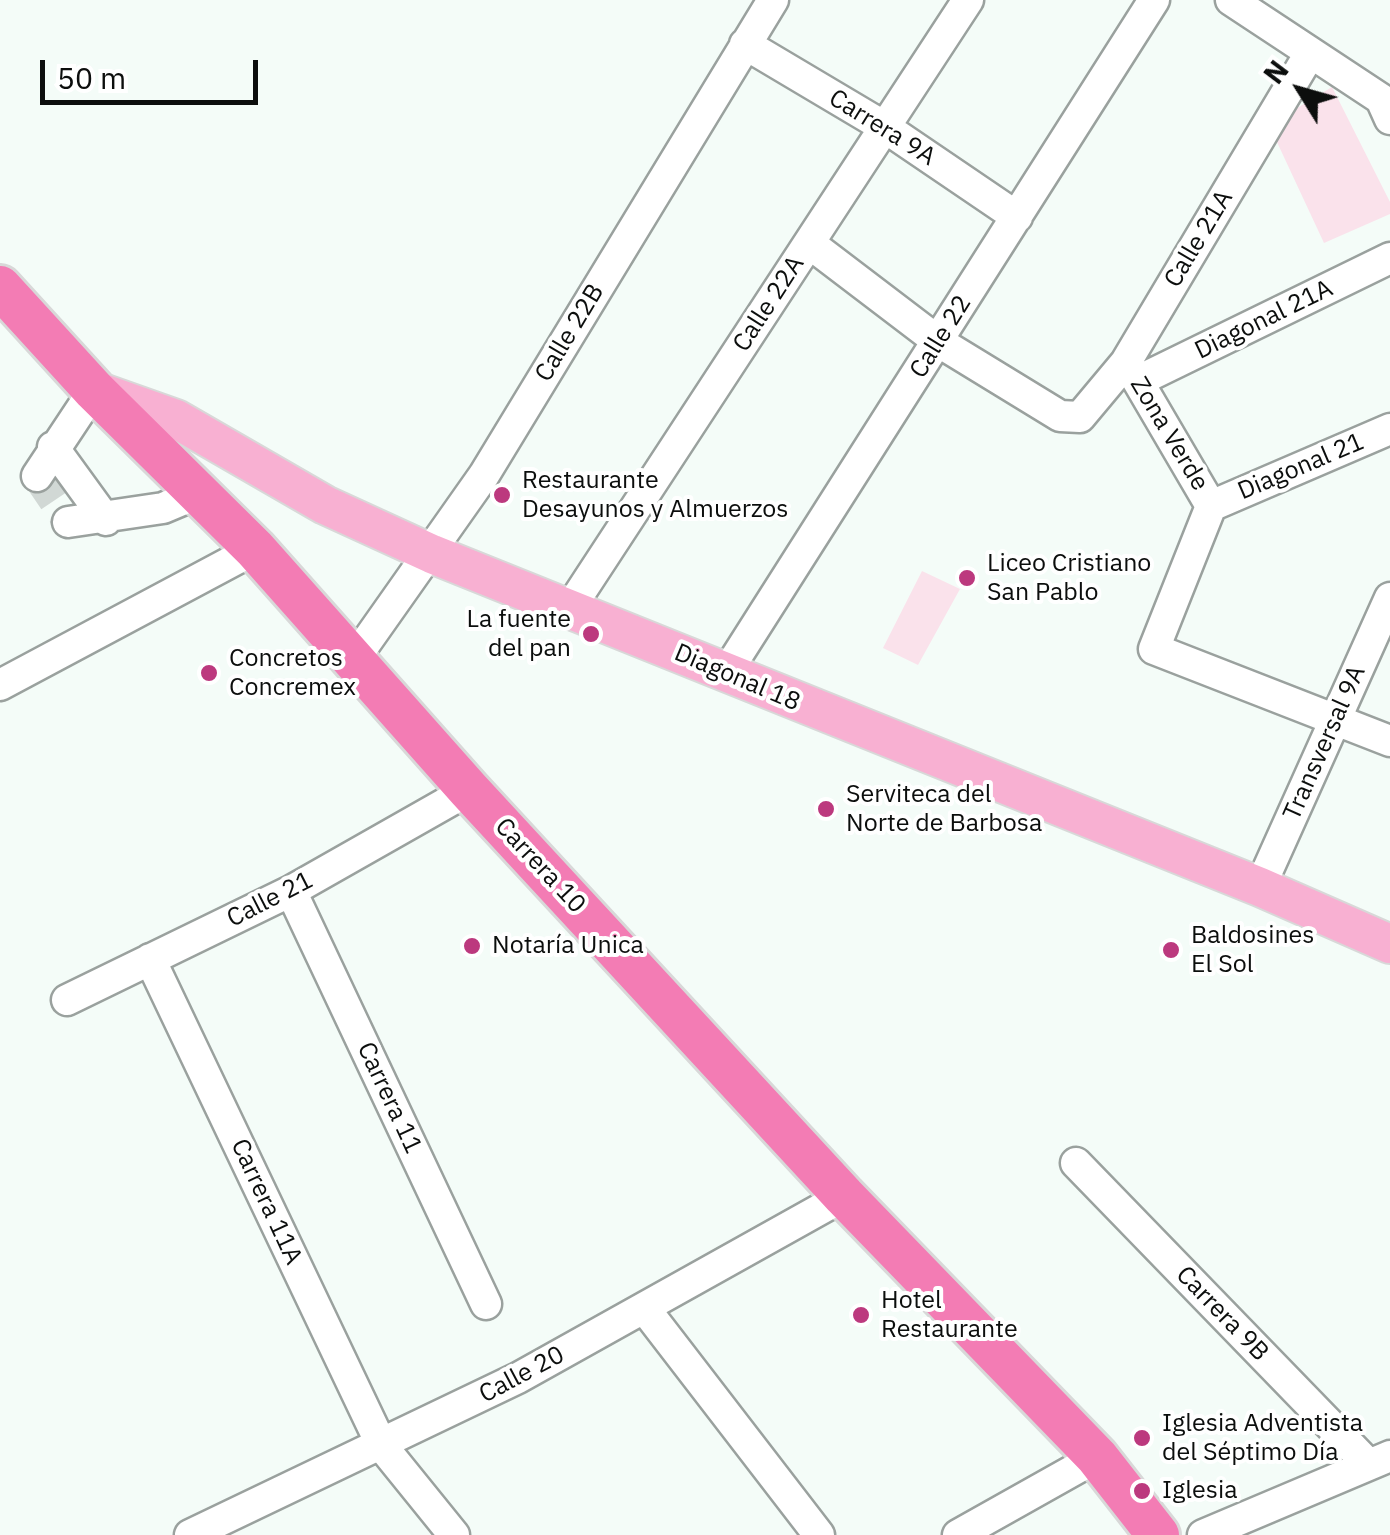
<!DOCTYPE html>
<meta charset="utf-8">
<style>
body{margin:0}
#map{position:relative;width:1390px;height:1535px;overflow:hidden;background:#f4fcf8;font-family:"IBM Plex Sans",sans-serif}
canvas{display:block}
.north{position:absolute;left:1250px;top:40px;width:100px;height:100px;-webkit-text-stroke:8px #fff;paint-order:stroke;rotate:307deg;font-size:28px;font-weight:700;line-height:40px;text-align:center;color:#0c0e0d}
.north::after{content:'';display:block;margin:auto;width:35px;height:45px;background:#0c0e0d;clip-path:polygon(50% 0,100% 100%,50% 72%,0 100%)}
.scale{position:absolute;left:40px;top:60px;width:218px;height:45px;box-sizing:border-box;border:5px solid #0c0e0d;border-top:0;padding-left:12px;font-size:30px;line-height:35px;white-space:nowrap;color:#0c0e0d;-webkit-text-stroke:8px #fff;paint-order:stroke}
</style>
<div id="map">
<canvas width="1390" height="1535"></canvas>
<div class="north">N</div>
<div class="scale">50 m</div>
</div>
<script>
const context = document.querySelector('canvas').getContext('2d');
context.lineJoin = 'round';
function fillPath(path, color) { context.fillStyle = color; context.fill(path, 'evenodd'); }
const poly = rows => new Path2D(rows.map(r => 'M' + r).join(''));
function trace(path, color, width, dash) { context.strokeStyle = color; context.lineWidth = width; context.lineCap = dash ? 'butt' : 'round'; context.setLineDash(dash || []); context.stroke(path); }
function label(font, color, halo, rows, align = 'center') {
  context.font = font + ' "IBM Plex Sans",sans-serif'; context.lineWidth = 8; context.setLineDash([]); context.textBaseline = 'middle'; context.strokeStyle = halo; context.fillStyle = color; for (const [text, x, y, turn = 0] of rows) {
    context.save(); context.translate(x, y); context.rotate((+turn || 0) * Math.PI / 180); context.textAlign = isNaN(turn) ? turn : align; if (halo) context.strokeText(text, 0, 0); context.fillText(text, 0, 0); context.restore();
  }
}
const green = poly([
 [1332,87,1390,202,1390,214,1324,243,1269,125],
 [922,571,960,589,918,665,883,648]
]);
const minorTunnel = poly([
 [37,476,68,522]
]);
const minor = poly([
 [1231,0,1381,99,1390,119],
 [745,44,883,126,1017,217],
 [809,243,939,342,1060,416,1080,417,1126,362,1309,55],
 [1129,366,1211,506],
 [1138,381,1390,258],
 [53,447,106,520],
 [37,476,94,390],
 [1211,506,1154,649,1390,741],
 [1211,506,1390,429],
 [68,522,163,508,201,492],
 [570,608,968,0],
 [355,658,484,475,773,0],
 [726,673,1154,0],
 [0,685,255,549],
 [1260,887,1390,598],
 [291,891,486,1304],
 [150,959,382,1446,454,1535],
 [67,1000,291,891,469,790],
 [1076,1163,1368,1464],
 [645,1309,819,1535],
 [190,1535,518,1378,844,1196],
 [958,1535,1097,1457],
 [1203,1535,1390,1456]
]);
const major = poly([
 [94,390,176,419,325,505,432,554,1260,887,1390,944]
]);
const highway = poly([
 [0,287,94,390,255,549,469,790,844,1196,1097,1457,1158,1535]
]);
const markers = [
 [502,495,10,"#bc397e"],
 [967,578,10,"#bc397e"],
 [591,634,10,"#bc397e"],
 [209,673,10,"#bc397e"],
 [826,809,10,"#bc397e"],
 [472,946,10,"#bc397e"],
 [1171,950,10,"#bc397e"],
 [861,1315,10,"#bc397e"],
 [1142,1438,10,"#bc397e"],
 [1142,1491,10,"#bc397e"]
];
const streetNames = [
 ["Carrera 9A",882,128,32],
 ["Calle 21A",1199,239,-59],
 ["Calle 22A",769,304,-57],
 ["Diagonal 21A",1264,320,-26],
 ["Calle 22B",570,333,-59],
 ["Calle 22",941,337,-58],
 ["Zona Verde",1169,434,59],
 ["Diagonal 21",1301,467,-23],
 ["Diagonal 18",737,678,23],
 ["Transversal 9A",1325,743,-66],
 ["Carrera 10",540,866,47],
 ["Calle 21",270,900,-27],
 ["Carrera 11",389,1098,65],
 ["Carrera 11A",266,1202,65],
 ["Carrera 9B",1222,1314,46],
 ["Calle 20",522,1375,-28]
];
const poiNames = [
 ["Restaurante",522,481],
 ["Desayunos y Almuerzos",522,510],
 ["Liceo Cristiano",987,564],
 ["San Pablo",987,593],
 ["La fuente",571,620,"right"],
 ["del pan",571,649,"right"],
 ["Concretos",229,659],
 ["Concremex",229,688],
 ["Serviteca del",846,795],
 ["Norte de Barbosa",846,824],
 ["Baldosines",1191,936],
 ["El Sol",1191,965],
 ["Notaría Unica",492,946],
 ["Hotel",881,1301],
 ["Restaurante",881,1330],
 ["Iglesia Adventista",1162,1424],
 ["del Séptimo Día",1162,1453],
 ["Iglesia",1162,1491]
];
fillPath(green, '#fae2eb');
trace(minorTunnel, '#d1d8d5', 30, [30, 15]);
trace(minor, '#9aa19e', 35);
trace(major, '#d8d8d8', 42);
trace(highway, '#d8d8d8', 48);
trace(minor, '#fff', 30);
trace(major, '#f8b0d2', 38);
trace(highway, '#f37cb4', 42);
for (const [x, y, r, color] of markers) { const dot = new Path2D(); dot.arc(x, y, r, 0, 2 * Math.PI); context.fillStyle = color; context.fill(dot); trace(dot, '#fff', 4); }
label('25px', '#0c0e0d', '#fff', streetNames);
label('25px', '#0c0e0d', '#fff', poiNames, 'left');
</script>
